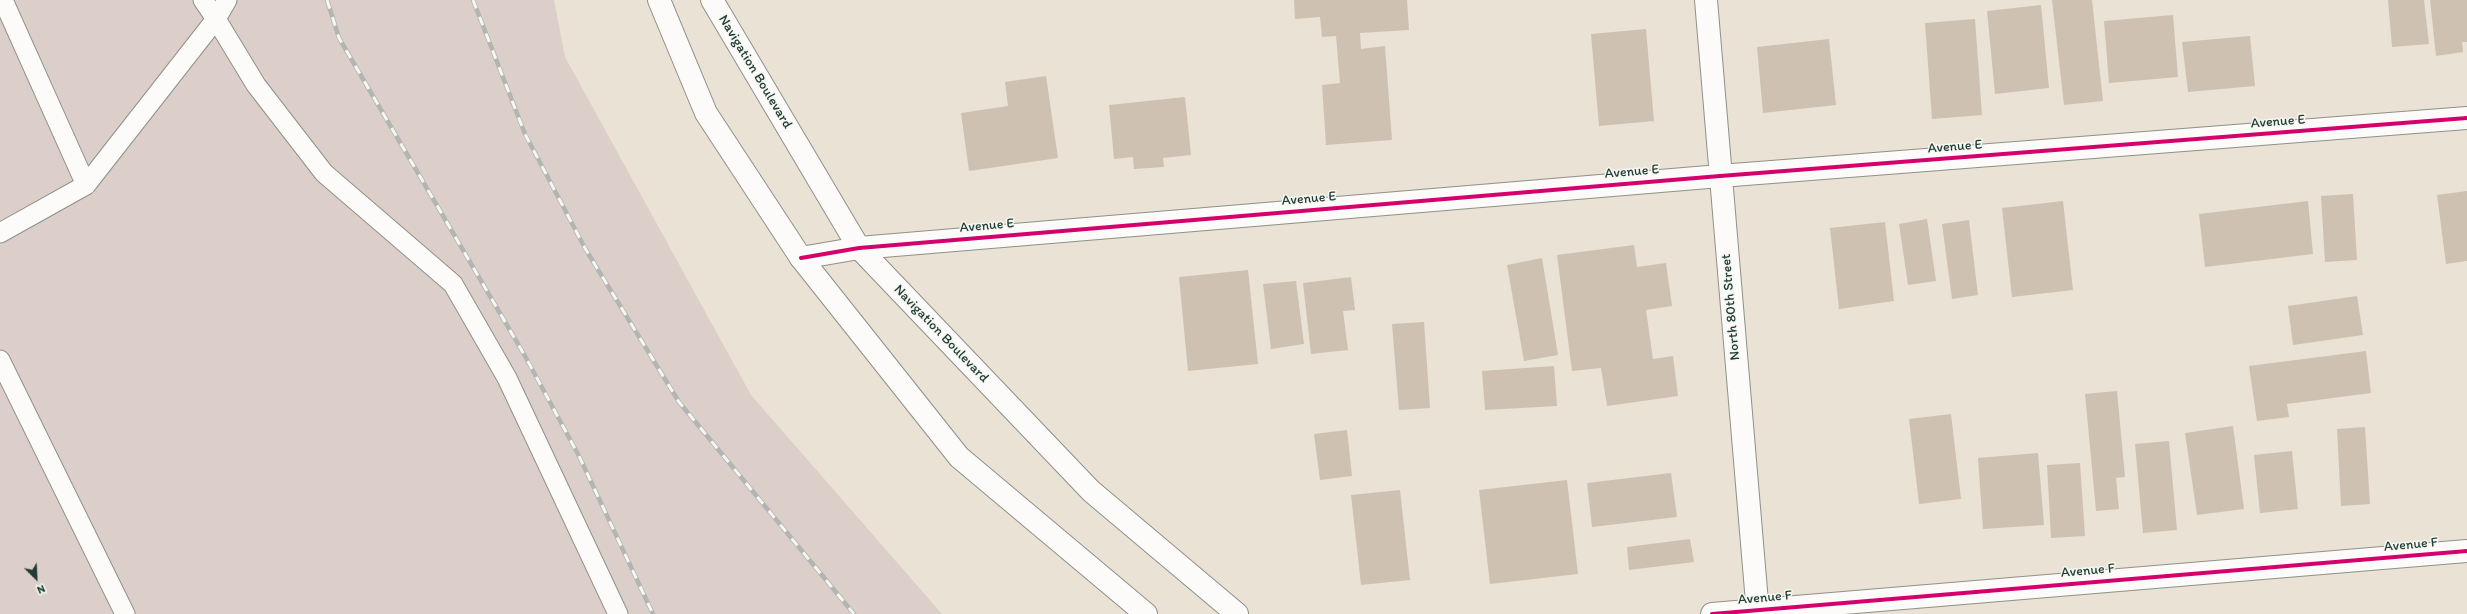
<!DOCTYPE html>
<style>
body{margin:0}
#map{position:relative;width:2467px;height:614px;overflow:hidden;background:#e9e2d5;font-family:Itim,sans-serif}
canvas{display:block}
.north{position:absolute;left:16px;top:558px;width:40px;height:40px;-webkit-text-stroke:3px #f6f6f2;paint-order:stroke;rotate:156deg;font-size:11px;font-weight:700;line-height:16px;text-align:center;color:#1f3d34}
.north::after{content:'';display:block;margin:auto;width:14px;height:18px;background:#1f3d34;clip-path:polygon(50% 0,100% 100%,50% 72%,0 100%)}
</style>
<div id="map">
<canvas width="2467" height="614"></canvas>
<div class="north">N</div>
</div>
<script>
const context = document.querySelector('canvas').getContext('2d');
context.lineJoin = 'round';
function fillPath(path, color) { context.fillStyle = color; context.fill(path, 'evenodd'); }
const poly = rows => new Path2D(rows.map(r => 'M' + r).join(''));
function trace(path, color, width, dash) { context.strokeStyle = color; context.lineWidth = width; context.lineCap = dash ? 'butt' : 'round'; context.setLineDash(dash || []); context.stroke(path); }
function label(font, color, halo, rows, align = 'center') {
  context.font = font + ' Itim,sans-serif'; context.lineWidth = 3; context.setLineDash([]); context.textBaseline = 'middle'; context.strokeStyle = halo; context.fillStyle = color; for (const [text, x, y, turn = 0] of rows) {
    context.save(); context.translate(x, y); context.rotate((+turn || 0) * Math.PI / 180); context.textAlign = isNaN(turn) ? turn : align; if (halo) context.strokeText(text, 0, 0); context.fillText(text, 0, 0); context.restore();
  }
}
const industrial = poly([
 [0,0,554,0,565,57,751,395,942,614,0,614]
]);
const building = poly([
 [1294,0,1407,0,1409,30,1360,33,1361,49,1385,46,1392,140,1326,145,1322,85,1340,83,1336,36,1322,37,1320,17,1295,19],
 [2052,0,2092,0,2103,101,2064,105],
 [2388,0,2424,0,2429,44,2392,47],
 [2430,0,2467,0,2467,42,2462,42,2463,52,2436,56],
 [2041,5,2049,88,1995,94,1987,11],
 [2173,15,2178,77,2109,83,2104,21],
 [1975,19,1982,115,1932,119,1925,23],
 [1646,29,1654,121,1599,126,1591,34],
 [2250,36,2255,86,2188,92,2182,42],
 [1829,39,1836,105,1763,113,1757,47],
 [1046,76,1058,158,969,171,961,113,1008,106,1005,82],
 [1185,97,1191,155,1163,158,1164,167,1134,169,1133,157,1114,159,1109,105],
 [2467,191,2467,261,2446,264,2437,195],
 [2353,194,2357,260,2325,262,2321,196],
 [2063,201,2073,290,2012,297,2002,208],
 [2308,201,2313,254,2205,267,2199,214],
 [1927,219,1936,281,1908,285,1899,224],
 [1969,220,1978,295,1952,299,1942,224],
 [1885,222,1894,301,1839,309,1830,228],
 [1634,245,1637,267,1666,263,1672,306,1646,310,1653,359,1673,356,1678,396,1607,406,1601,368,1572,371,1557,255],
 [1542,258,1558,355,1524,361,1507,265],
 [1248,270,1258,364,1188,371,1179,277],
 [1351,277,1355,310,1343,311,1348,350,1311,354,1303,283],
 [1296,281,1304,344,1271,349,1263,284],
 [2357,296,2363,335,2293,345,2288,306],
 [1424,322,1430,408,1399,410,1392,324],
 [2366,351,2371,393,2287,404,2289,417,2257,421,2249,366],
 [1554,366,1557,406,1485,410,1482,371],
 [2117,391,2125,477,2116,478,2119,509,2096,511,2085,394],
 [1951,414,1961,499,1919,504,1909,419],
 [2233,426,2244,509,2197,515,2185,433],
 [2365,427,2370,504,2341,506,2337,429],
 [1347,430,1352,476,1320,480,1314,434],
 [2169,441,2177,530,2143,533,2135,444],
 [2292,451,2298,509,2260,513,2254,455],
 [2038,453,2044,525,1983,529,1978,458],
 [2080,463,2085,536,2051,538,2047,465],
 [1671,473,1677,517,1592,527,1587,483],
 [1567,480,1578,574,1490,584,1479,490],
 [1400,490,1410,580,1361,585,1351,495],
 [1690,539,1694,562,1629,570,1627,547]
]);
const service = poly([
 [3,0,86,185],
 [227,0,216,19,256,85,324,173,453,284,507,378,618,614],
 [0,233,86,185,216,19,203,0],
 [0,360,125,614]
]);
const minor = poly([
 [1706,0,1758,614],
 [801,258,859,248,1720,176,2467,118],
 [1712,614,2467,551]
]);
const primary = poly([
 [659,0,706,113,801,258,959,457,1146,614],
 [712,0,859,248,1091,491,1237,614]
]);
const rail = poly([
 [327,0,339,38,525,356,579,456,653,614],
 [473,0,525,134,586,250,679,402,854,614]
]);
const cycleway = poly([
 [801,258,859,248,1720,176,2467,118],
 [1712,614,2467,551]
]);
const streetNames = [
 ["Navigation Boulevard",755,72,59],
 ["Avenue E",2278,122,-4],
 ["Avenue E",1955,147,-4],
 ["Avenue E",1632,172,-5],
 ["Avenue E",1309,199,-5],
 ["Avenue E",987,226,-5],
 ["North 80th Street",1731,307,-95],
 ["Navigation Boulevard",941,334,46],
 ["Avenue F",2411,545,-5],
 ["Avenue F",2088,571,-5],
 ["Avenue F",1765,598,-5]
];
fillPath(industrial, '#dccfc9');
fillPath(building, '#cfc1b2');
trace(service, '#8f9189', 21);
trace(minor, '#8f9189', 24);
trace(primary, '#8f9189', 24);
trace(service, '#fcfbf9', 19);
trace(minor, '#fcfbf9', 22);
trace(primary, '#fcfbf9', 22);
trace(rail, '#b3b5b2', 4.5);
trace(rail, '#f6f6f2', 3, [9]);
trace(cycleway, '#d6006c', 4);
label('14px', '#1f3d34', '#f6f6f2', streetNames);
</script>
